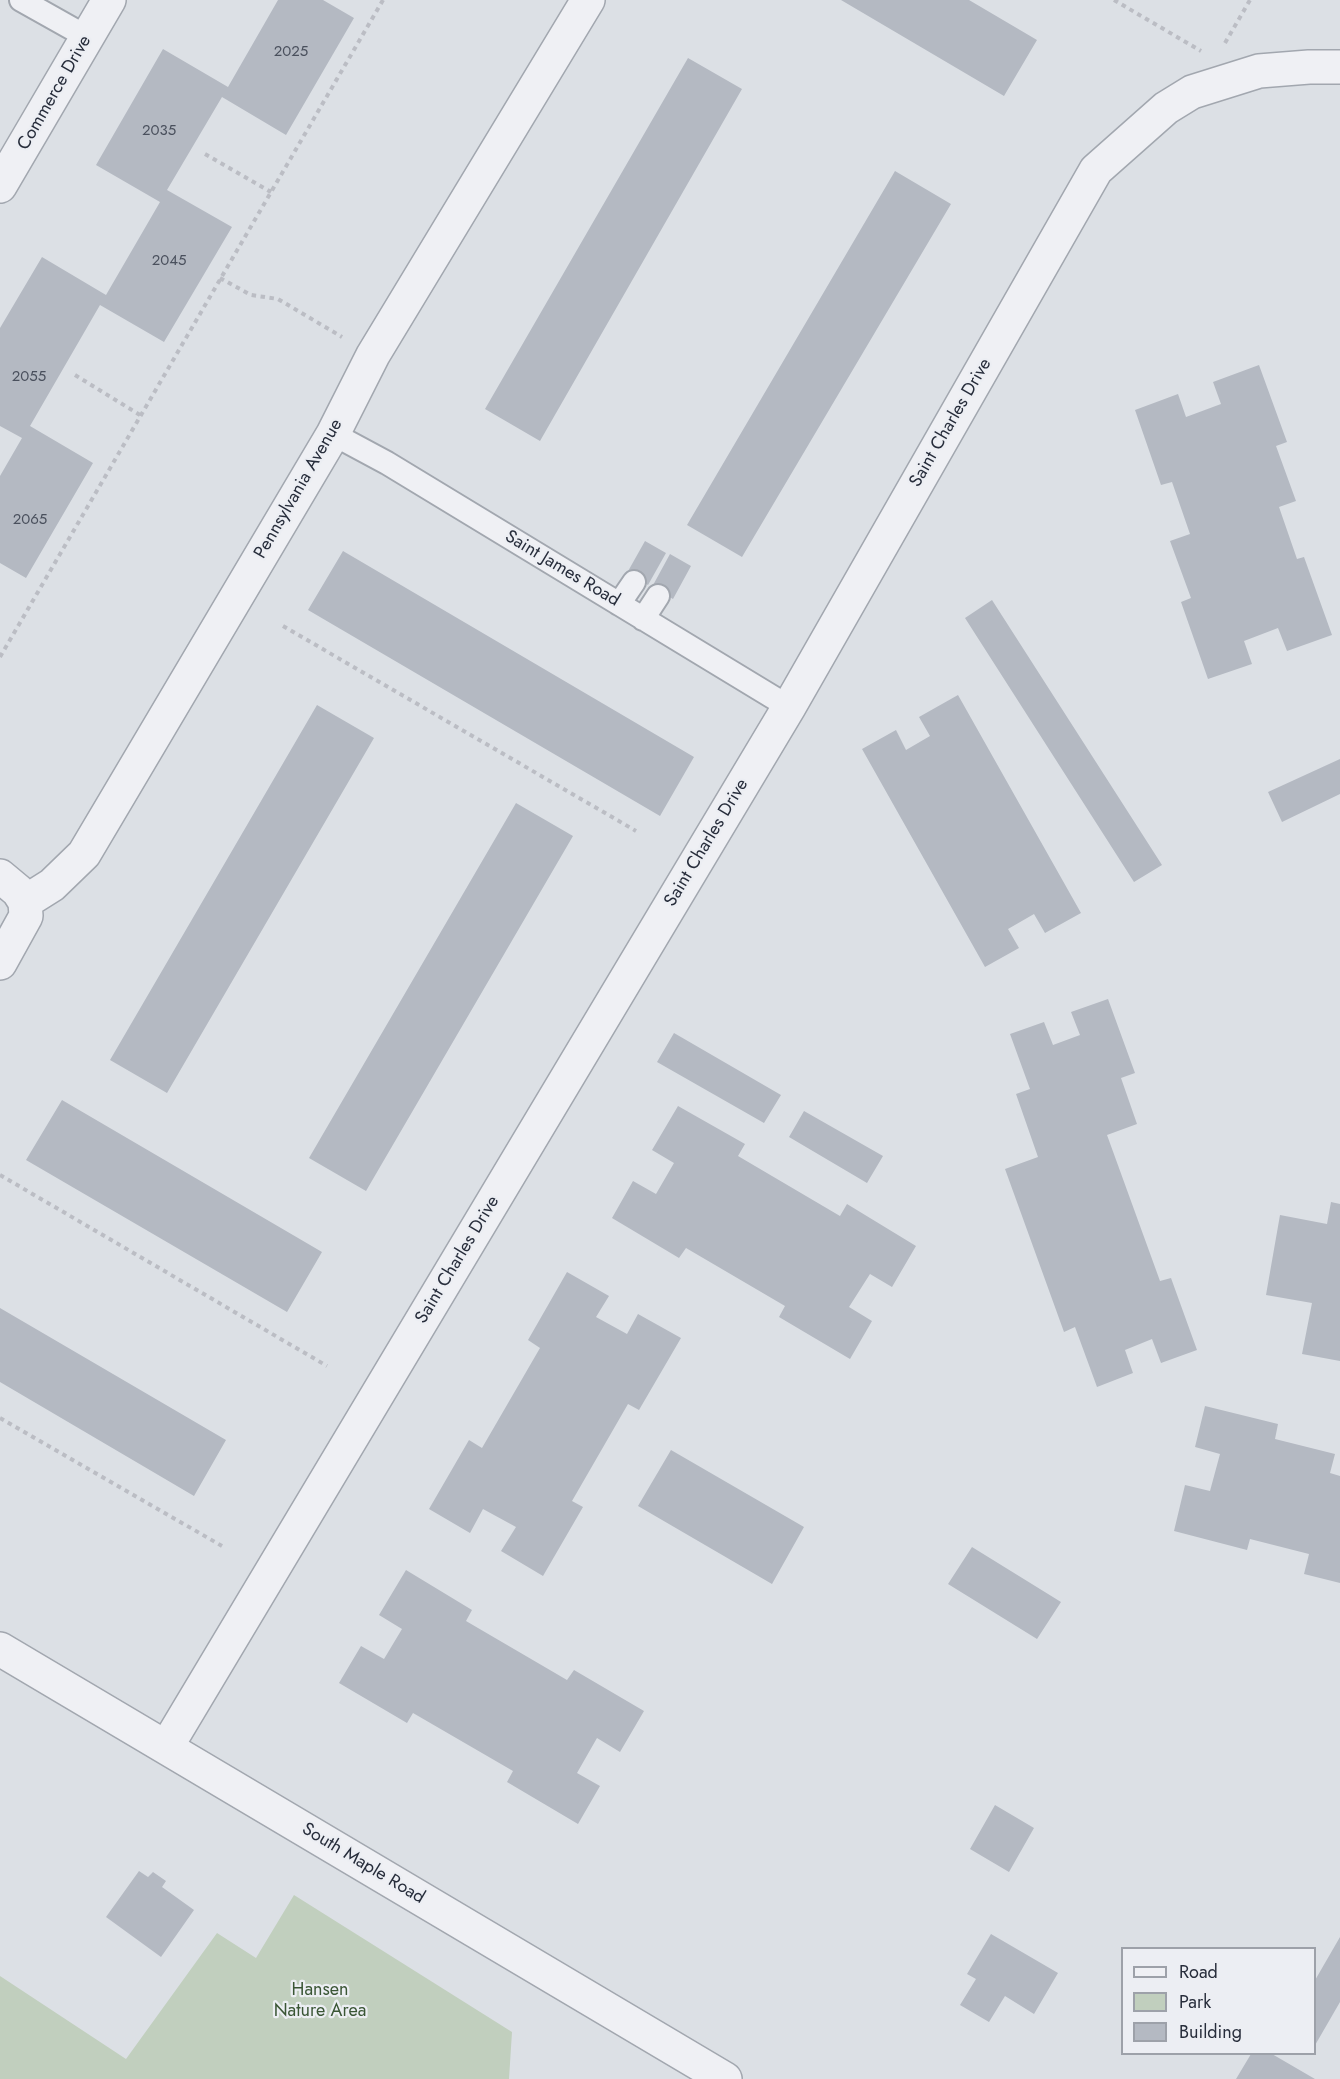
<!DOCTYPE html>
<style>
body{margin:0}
#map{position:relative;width:1340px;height:2079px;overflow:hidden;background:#dce0e5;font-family:Jost,sans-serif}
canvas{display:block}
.legend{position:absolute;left:1121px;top:1947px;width:195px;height:108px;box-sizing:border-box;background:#eceef3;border:2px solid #9da1a9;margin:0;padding:8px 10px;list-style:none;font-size:18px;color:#272d3b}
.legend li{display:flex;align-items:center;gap:12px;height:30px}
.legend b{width:30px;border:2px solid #9da1a9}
</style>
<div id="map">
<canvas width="1340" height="2079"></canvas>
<ul class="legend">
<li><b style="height:8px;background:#eff0f4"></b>Road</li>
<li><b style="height:16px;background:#c1cfbe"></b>Park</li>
<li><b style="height:16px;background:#b4b9c2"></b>Building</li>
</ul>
</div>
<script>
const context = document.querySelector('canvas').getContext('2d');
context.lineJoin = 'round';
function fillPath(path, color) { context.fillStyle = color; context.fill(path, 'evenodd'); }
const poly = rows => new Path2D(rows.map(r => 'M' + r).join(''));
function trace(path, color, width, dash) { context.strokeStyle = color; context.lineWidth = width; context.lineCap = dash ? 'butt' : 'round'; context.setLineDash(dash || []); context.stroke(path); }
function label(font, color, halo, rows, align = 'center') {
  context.font = font + ' Jost,sans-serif'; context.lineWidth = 4.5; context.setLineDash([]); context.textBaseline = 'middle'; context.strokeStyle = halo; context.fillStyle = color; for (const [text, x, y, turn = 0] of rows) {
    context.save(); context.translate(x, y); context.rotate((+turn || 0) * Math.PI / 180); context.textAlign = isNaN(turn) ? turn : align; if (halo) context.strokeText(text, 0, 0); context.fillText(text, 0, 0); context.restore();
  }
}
const green = poly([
 [294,1895,512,2032,509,2079,0,2079,0,1976,126,2059,217,1933,256,1958]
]);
const building = poly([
 [278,0,323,0,354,18,286,135,222,97,167,190,232,227,164,342,100,305,30,426,93,463,26,578,0,563,0,476,22,438,0,426,0,328,42,257,106,295,160,202,96,165,163,49,228,87],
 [841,0,969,0,1037,40,1004,96],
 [688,58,742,89,540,441,485,409],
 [895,171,951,204,742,557,687,525],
 [1259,365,1287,442,1276,446,1296,501,1279,507,1297,559,1304,557,1332,635,1287,651,1278,628,1244,641,1252,664,1208,679,1181,602,1191,598,1170,541,1190,534,1172,482,1161,485,1135,410,1178,394,1186,417,1221,404,1213,382],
 [645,541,666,553,648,585,627,573],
 [343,551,694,757,660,816,308,610],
 [670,554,691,566,673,599,652,587],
 [992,600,1162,865,1134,882,965,618],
 [958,695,1081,913,1045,933,1034,914,1008,929,1019,948,985,967,862,749,896,730,906,750,930,736,919,717],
 [317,705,374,738,167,1093,110,1060],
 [1340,759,1340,794,1282,822,1268,792],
 [516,803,573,836,366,1191,309,1158],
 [1108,999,1135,1073,1121,1078,1137,1124,1107,1135,1160,1281,1171,1278,1197,1350,1161,1363,1152,1339,1125,1350,1133,1373,1097,1387,1075,1327,1064,1332,1005,1169,1038,1157,1016,1094,1030,1089,1010,1034,1044,1022,1053,1045,1080,1035,1071,1012],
 [674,1033,781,1095,764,1123,657,1062],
 [62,1100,322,1252,287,1312,26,1160],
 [678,1106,745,1144,738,1156,840,1216,847,1204,916,1246,892,1287,870,1274,849,1307,872,1321,850,1359,779,1317,785,1306,686,1248,679,1258,612,1218,633,1181,656,1194,674,1163,652,1150],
 [804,1111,883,1156,867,1183,789,1137],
 [1331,1202,1340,1204,1340,1361,1302,1354,1312,1303,1266,1295,1280,1215,1327,1224],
 [567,1272,609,1296,596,1317,627,1334,638,1314,681,1338,639,1410,628,1404,572,1501,583,1507,543,1576,501,1551,516,1527,483,1509,470,1533,429,1509,469,1440,482,1448,540,1348,528,1340],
 [0,1308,226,1440,194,1496,0,1382],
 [1205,1406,1278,1424,1275,1439,1335,1454,1330,1473,1340,1476,1340,1583,1304,1574,1309,1554,1250,1539,1247,1550,1174,1531,1185,1485,1210,1491,1220,1454,1195,1447],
 [671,1450,804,1527,772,1584,638,1506],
 [972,1547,1061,1602,1037,1639,948,1584],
 [406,1570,472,1610,466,1621,567,1680,574,1670,644,1711,620,1752,597,1738,577,1773,600,1786,578,1824,507,1782,513,1771,413,1713,407,1723,339,1683,361,1646,384,1659,402,1629,379,1615],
 [995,1805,1034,1828,1009,1872,970,1849],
 [139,1871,148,1877,153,1872,166,1881,162,1887,194,1910,161,1957,106,1917],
 [991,1934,1058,1973,1034,2014,1005,1996,989,2022,960,2005,976,1979,967,1974],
 [1340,1937,1340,2002,1314,2047,1314,1982],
 [1251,2054,1272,2054,1315,2079,1236,2079]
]);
const path = poly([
 [1114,0,1201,51],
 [1225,43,1250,0],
 [205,154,271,192],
 [220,278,251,295,278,299,342,337],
 [75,375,140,415],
 [283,626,636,831],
 [0,657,383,0],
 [0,1175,327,1366],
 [0,1418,222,1546]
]);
const service = poly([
 [21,0,87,37],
 [333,434,387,463,789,707],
 [619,604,634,582],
 [643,619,658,596]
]);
const minor = poly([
 [0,186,109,0],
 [0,876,18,891,25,902],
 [25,902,52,885,84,854,333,434,373,355,588,0],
 [0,963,26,916,25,902],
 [167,1746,789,707,1096,170,1166,108,1192,92,1259,71,1309,67,1340,67]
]);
const tertiary = poly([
 [0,1649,725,2079]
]);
const numberNames = [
 ["2025",291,52],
 ["2035",159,131],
 ["2045",169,261],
 ["2055",29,377],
 ["2065",30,520]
];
const streetNames = [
 ["Commerce Drive",55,93,-60],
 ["Saint Charles Drive",951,423,-60],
 ["Pennsylvania Avenue",299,489,-60],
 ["Saint James Road",562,569,31],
 ["Saint Charles Drive",707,843,-59],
 ["Saint Charles Drive",458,1260,-59],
 ["South Maple Road",363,1864,31]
];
const parkNames = [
 ["Hansen",320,1991],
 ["Nature Area",320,2012]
];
fillPath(green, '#c1cfbe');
fillPath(building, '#b4b9c2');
trace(service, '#a2a7af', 26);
trace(minor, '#a2a7af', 36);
trace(tertiary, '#a2a7af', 36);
trace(path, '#bbbdc4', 4, [4.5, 4.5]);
trace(service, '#eff0f4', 22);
trace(minor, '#eff0f4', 33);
trace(tertiary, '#eff0f4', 33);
label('15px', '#4a505d', null, numberNames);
label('18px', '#272d3b', '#eceef3', streetNames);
label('18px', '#3a5635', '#eceef3', parkNames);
</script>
